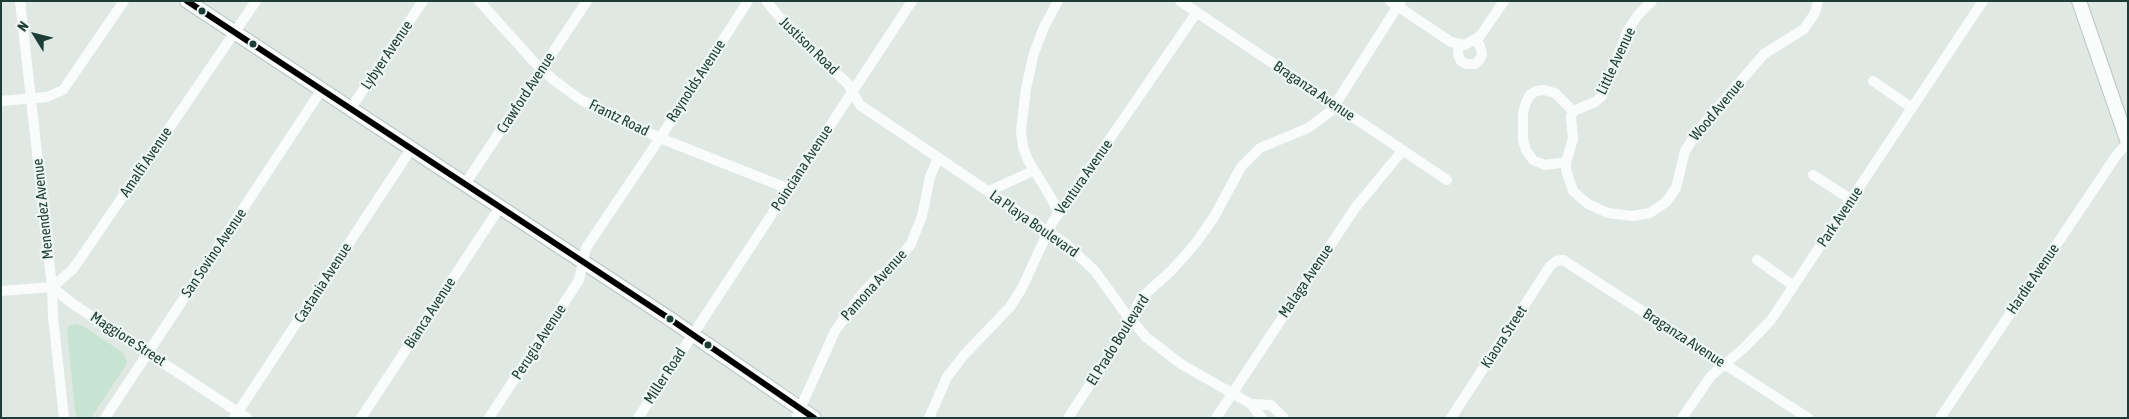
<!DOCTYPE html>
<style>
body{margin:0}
#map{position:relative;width:2129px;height:419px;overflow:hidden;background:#e0e8e4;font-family:"Asap Condensed",sans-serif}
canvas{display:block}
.frame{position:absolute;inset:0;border:2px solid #1d3c35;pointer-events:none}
.north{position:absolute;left:10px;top:10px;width:50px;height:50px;-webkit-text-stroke:4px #eef7f3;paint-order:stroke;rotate:306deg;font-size:14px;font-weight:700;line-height:20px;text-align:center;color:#1d3c35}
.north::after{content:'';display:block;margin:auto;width:18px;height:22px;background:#1d3c35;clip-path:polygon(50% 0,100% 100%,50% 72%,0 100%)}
</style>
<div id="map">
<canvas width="2129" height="419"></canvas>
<div class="frame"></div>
<div class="north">N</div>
</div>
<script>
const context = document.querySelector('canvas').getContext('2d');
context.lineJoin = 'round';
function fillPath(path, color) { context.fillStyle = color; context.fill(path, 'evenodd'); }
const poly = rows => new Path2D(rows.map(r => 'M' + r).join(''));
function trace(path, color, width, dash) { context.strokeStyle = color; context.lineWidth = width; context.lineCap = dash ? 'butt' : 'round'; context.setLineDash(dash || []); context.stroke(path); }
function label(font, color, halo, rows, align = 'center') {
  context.font = font + ' "Asap Condensed",sans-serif'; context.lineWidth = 4.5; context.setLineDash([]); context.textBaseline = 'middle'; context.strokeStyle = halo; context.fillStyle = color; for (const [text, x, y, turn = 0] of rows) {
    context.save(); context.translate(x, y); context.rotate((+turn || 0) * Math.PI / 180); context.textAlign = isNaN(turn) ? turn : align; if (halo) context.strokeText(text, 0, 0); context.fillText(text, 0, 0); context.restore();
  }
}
const green = poly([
 [75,324,83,326,123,353,127,361,126,365,91,418,77,418,75,411,67,331,69,326]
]);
const minor = poly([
 [20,1,52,287,53,317,64,418],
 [479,1,535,63,555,81,581,100,660,138,789,189],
 [766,1,795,35,847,83,860,105,1066,244,1095,271,1123,310,1146,337,1181,364,1251,404,1262,418],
 [1058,1,1044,27,1034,53,1026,88,1021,131,1023,147,1028,160,1053,201,1058,213],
 [1180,1,1447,180],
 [1390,1,1451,42,1465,45,1480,36,1504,1],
 [1459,45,1458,55,1461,61,1466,64,1475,64,1480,59,1482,54,1480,46,1475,39],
 [1873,81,1912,108],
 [1,101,47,97,63,90,124,1],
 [351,108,423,1],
 [1573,111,1571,117,1573,139,1566,162,1566,170,1573,191,1588,204,1608,213,1633,216,1650,213,1666,202,1676,188,1685,151,1700,128,1764,54,1804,29,1815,13,1818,1],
 [1573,111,1595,102,1602,96,1628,30,1638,15,1652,1],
 [1566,162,1545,165,1533,160,1526,150,1523,140,1523,113,1526,102,1530,95,1536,91,1544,90,1555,93,1573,111],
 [1813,175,1852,200],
 [465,184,587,1],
 [989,191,1033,171],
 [1757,260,1794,286],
 [52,287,72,270,80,259,256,1],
 [1,291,52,287,73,304,247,418],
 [1251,404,1271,405,1284,418],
 [105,418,322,89],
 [234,418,411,149],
 [361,418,500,207],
 [489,418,579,280,586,248,660,138,748,1],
 [638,418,912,1],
 [796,418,835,331,862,294,877,278,893,266,911,244,922,216,930,177,938,158],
 [929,418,947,377,964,355,1010,307,1022,288,1052,223,1197,12],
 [1068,418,1123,334,1141,298,1171,271,1195,244,1214,217,1241,167,1260,148,1308,128,1331,111,1401,1],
 [1216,418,1355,208,1403,150],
 [1451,418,1550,266,1556,261,1563,260,1808,418],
 [1682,418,1711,376,1744,348,1771,320,1983,1],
 [1940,418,2116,156,2128,142]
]);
const secondary = poly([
 [187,1,670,319,814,418],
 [2079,1,2128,143]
]);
const bus1 = poly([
 [187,1,670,319,814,418]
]);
const markers = [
 [202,11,4.5,"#1d3c35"],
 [253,44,4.5,"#1d3c35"],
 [670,319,4.5,"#1d3c35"],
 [708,345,4.5,"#1d3c35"]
];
const streetNames = [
 ["Justison Road",809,46,44],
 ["Lybyer Avenue",387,55,-56],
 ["Little Avenue",1616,61,-65],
 ["Raynolds Avenue",696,81,-57],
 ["Braganza Avenue",1314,91,34],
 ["Crawford Avenue",526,93,-57],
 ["Wood Avenue",1717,110,-50],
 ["Frantz Road",619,118,26],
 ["Amalfi Avenue",146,162,-56],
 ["Poinciana Avenue",802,168,-57],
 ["Ventura Avenue",1084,177,-55],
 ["Menendez Avenue",43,209,-96],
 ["Park Avenue",1840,217,-56],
 ["La Playa Boulevard",1034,224,35],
 ["San Sovino Avenue",214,253,-56],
 ["Hardie Avenue",2033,279,-56],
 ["Malaga Avenue",1306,281,-56],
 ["Castania Avenue",323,283,-57],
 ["Pamona Avenue",874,285,-48],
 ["Bianca Avenue",430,313,-57],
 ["Kiaora Street",1504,337,-57],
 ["Braganza Avenue",1684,338,33],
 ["Maggiore Street",128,339,33],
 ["El Prado Boulevard",1118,340,-58],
 ["Perugia Avenue",539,342,-57],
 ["Miller Road",665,376,-57]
];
fillPath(green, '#c7e3d1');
trace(secondary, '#b9c5c0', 16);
trace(minor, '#fafcfb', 10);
trace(secondary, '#fafcfb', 14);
trace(bus1, '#000', 6);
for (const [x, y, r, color] of markers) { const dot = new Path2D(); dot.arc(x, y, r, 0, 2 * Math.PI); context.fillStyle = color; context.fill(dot); trace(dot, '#eef7f3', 2); }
label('15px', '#1d3c35', '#eef7f3', streetNames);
</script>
